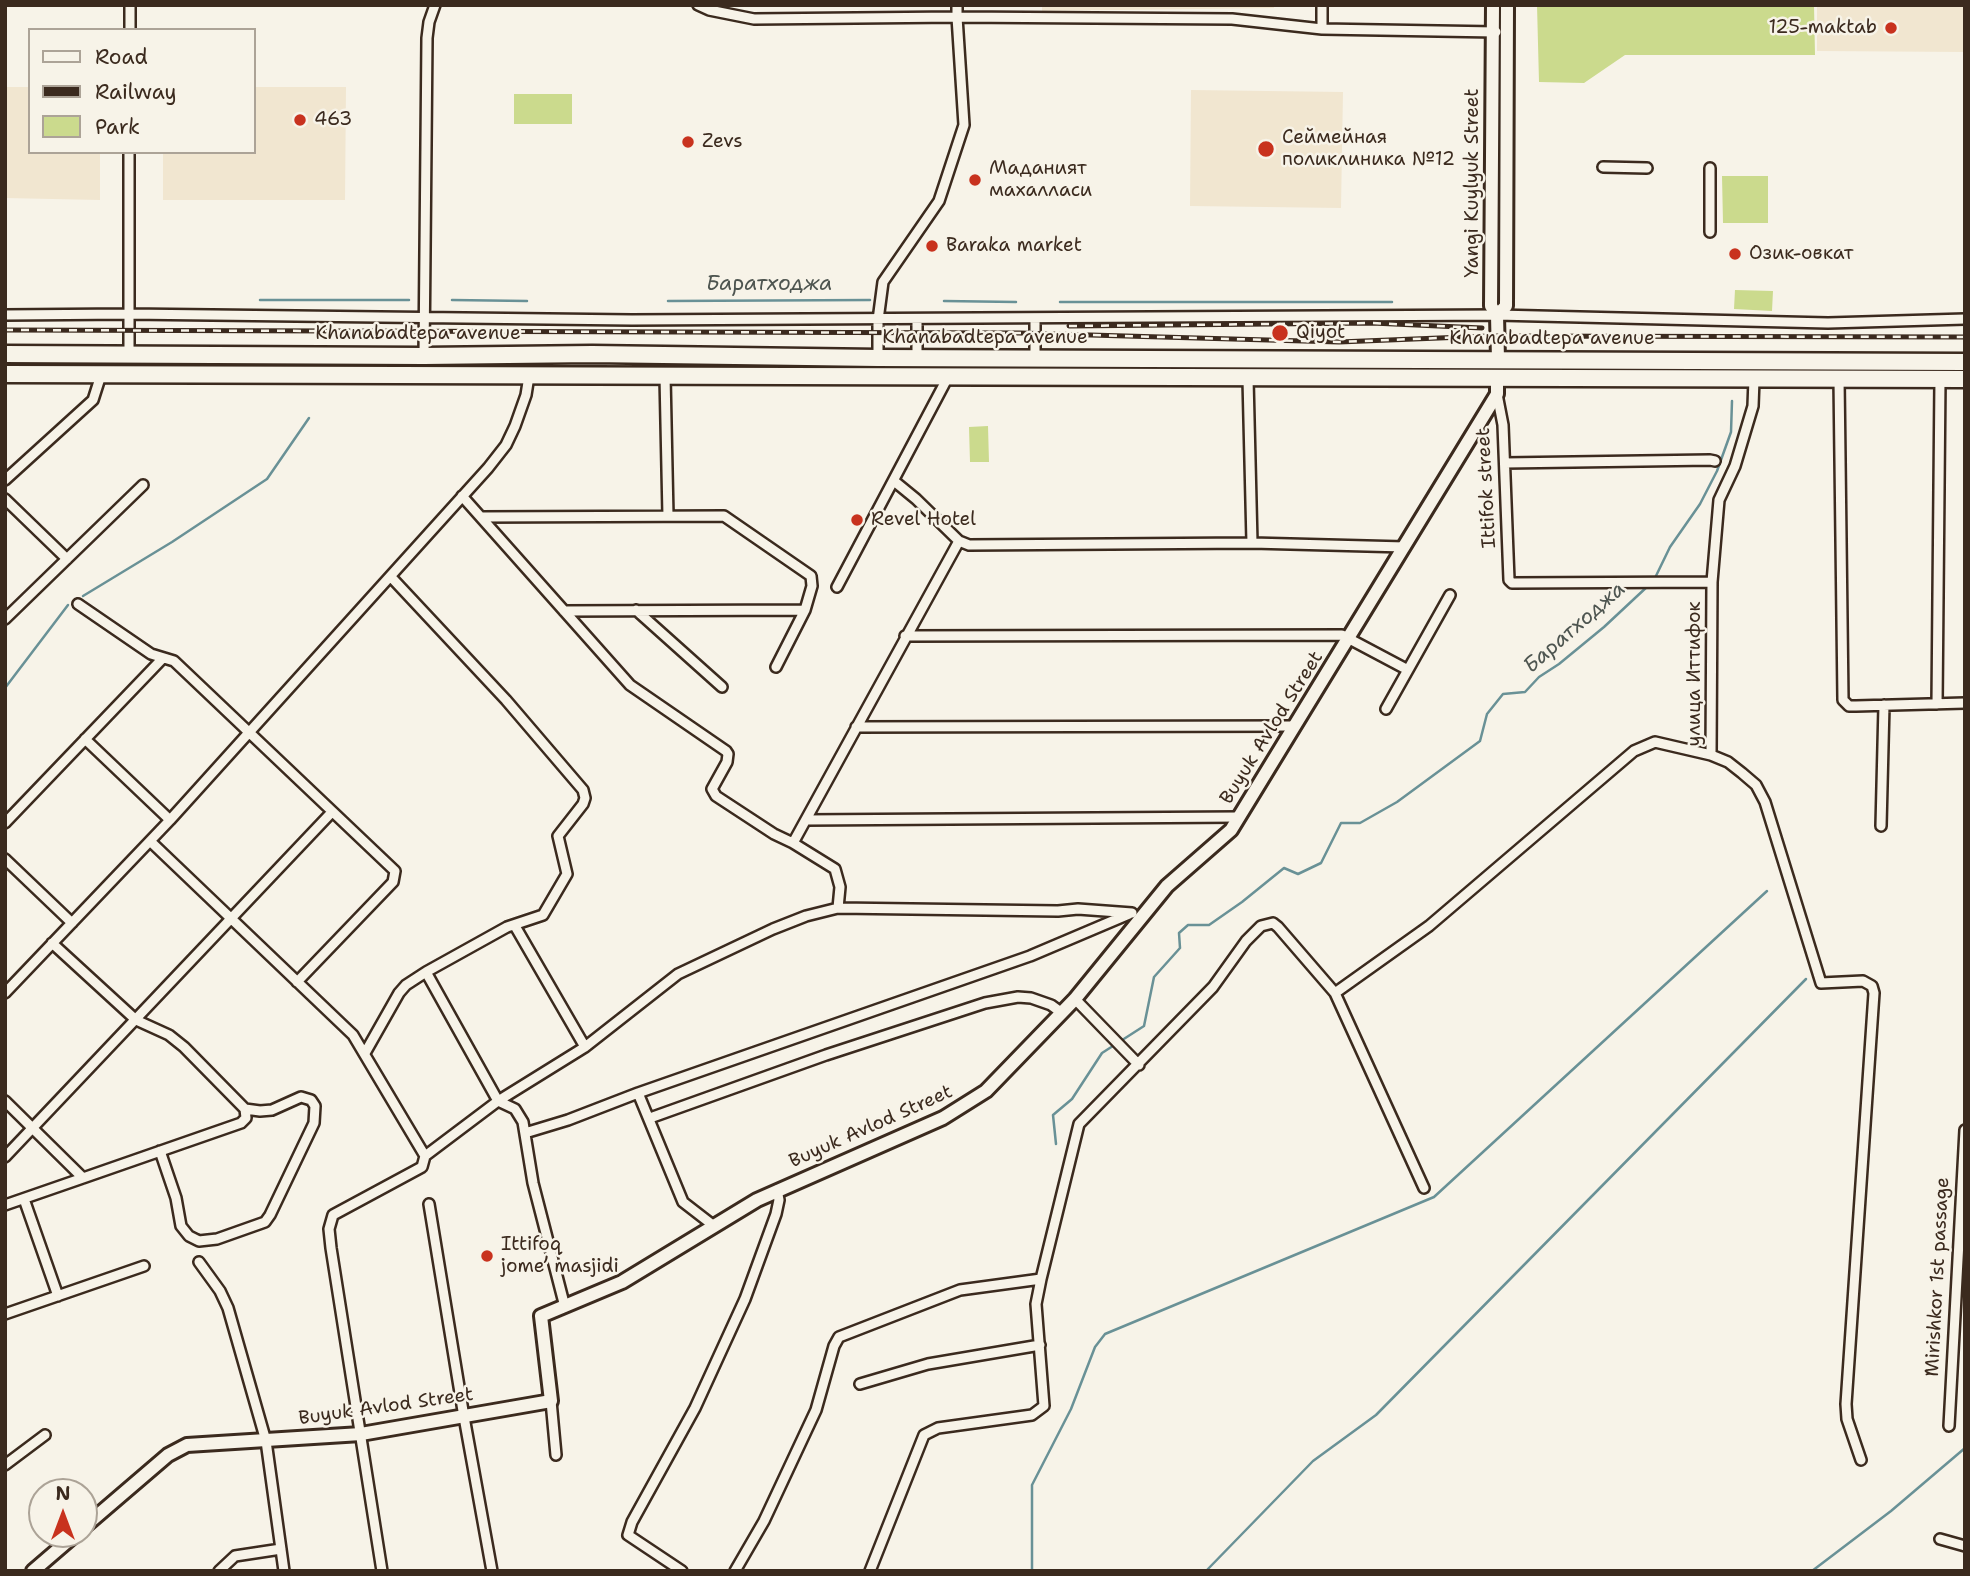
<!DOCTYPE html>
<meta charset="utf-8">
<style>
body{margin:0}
#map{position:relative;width:1970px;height:1576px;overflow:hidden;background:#f7f3e8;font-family:"Shantell Sans",sans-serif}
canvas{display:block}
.frame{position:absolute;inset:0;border:7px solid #3b2a1e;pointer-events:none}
.legend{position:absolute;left:28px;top:28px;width:228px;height:126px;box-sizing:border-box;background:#f7f3e8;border:2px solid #aca397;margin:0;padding:9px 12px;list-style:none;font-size:21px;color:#3b2a1e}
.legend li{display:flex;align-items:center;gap:14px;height:35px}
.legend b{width:35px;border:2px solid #aca397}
.north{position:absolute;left:28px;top:1478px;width:70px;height:70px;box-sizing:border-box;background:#f7f3e8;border:2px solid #aca397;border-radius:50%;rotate:0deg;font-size:19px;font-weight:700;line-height:28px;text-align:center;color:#3b2a1e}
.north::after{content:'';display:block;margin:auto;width:24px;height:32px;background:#c8321e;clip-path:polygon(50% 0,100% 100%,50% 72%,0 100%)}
</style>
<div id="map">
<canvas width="1970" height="1576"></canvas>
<div class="frame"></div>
<ul class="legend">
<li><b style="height:9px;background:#f7f3e8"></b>Road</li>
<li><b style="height:9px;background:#3b2a1e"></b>Railway</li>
<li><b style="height:19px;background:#cbda8d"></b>Park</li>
</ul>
<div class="north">N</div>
</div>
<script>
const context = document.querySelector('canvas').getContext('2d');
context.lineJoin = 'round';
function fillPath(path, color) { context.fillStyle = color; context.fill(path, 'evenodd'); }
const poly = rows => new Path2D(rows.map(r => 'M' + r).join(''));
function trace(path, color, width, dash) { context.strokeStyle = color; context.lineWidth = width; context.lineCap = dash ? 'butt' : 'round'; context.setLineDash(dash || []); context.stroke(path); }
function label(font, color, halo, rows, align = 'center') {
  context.font = font + ' "Shantell Sans",sans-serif'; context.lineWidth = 5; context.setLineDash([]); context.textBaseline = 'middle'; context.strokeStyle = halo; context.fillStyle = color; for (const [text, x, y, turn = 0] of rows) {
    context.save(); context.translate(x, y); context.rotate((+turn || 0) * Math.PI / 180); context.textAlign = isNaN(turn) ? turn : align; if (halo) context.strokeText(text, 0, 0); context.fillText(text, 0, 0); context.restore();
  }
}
const built = poly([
 [1042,5,1274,5,1274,8,1042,11],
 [1817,5,1965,5,1965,52,1817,51],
 [5,87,30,87,30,152,100,152,100,200,5,198],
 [254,87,346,87,345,200,163,200,163,152,254,152],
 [1191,90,1343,92,1341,208,1190,206]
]);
const green = poly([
 [1537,5,1814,5,1815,55,1625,55,1584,83,1539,82],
 [514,94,572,94,572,124,514,124],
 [1722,176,1768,176,1768,223,1723,223],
 [1735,290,1773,291,1772,311,1734,309],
 [988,426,989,462,970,462,969,427]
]);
const stream = poly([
 [260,300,409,300],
 [452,300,527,301],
 [668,301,870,300],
 [944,301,1016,302],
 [1060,302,1392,302],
 [1654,580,1670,547,1700,504,1717,471,1731,432,1732,401],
 [83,596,172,542,267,479,309,418],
 [5,688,68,605],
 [1056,1144,1053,1115,1072,1099,1102,1053,1144,1026,1154,977,1180,948,1179,933,1188,925,1209,925,1242,902,1284,868,1298,874,1321,863,1341,823,1360,823,1397,802,1480,741,1487,714,1503,694,1525,692,1539,677,1559,664,1604,627,1649,585],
 [1032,1571,1032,1485,1071,1409,1095,1347,1105,1334,1434,1197,1767,891],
 [1206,1571,1313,1461,1376,1415,1806,979],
 [1812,1571,1891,1511,1965,1448]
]);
const street = poly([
 [698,5,709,10,754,19,957,17,964,125,939,201,883,282,878,320,878,358],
 [957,5,957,17,1232,19,1322,29,1496,32],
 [1322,29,1322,5],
 [130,30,130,5],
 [129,152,129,356],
 [1603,167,1647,168],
 [1710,232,1710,168],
 [5,315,128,314,632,320,1497,315,1828,323,1965,319],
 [1035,319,1035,359],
 [424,356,427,38,429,22,435,5],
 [917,357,917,320],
 [665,376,668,516],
 [1248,379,1252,543],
 [1754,379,1753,406,1735,466,1719,500,1712,582,1711,755,1728,762,1742,773,1756,785,1765,802,1821,983,1863,981,1872,986,1874,993,1846,1404,1847,1419,1861,1460],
 [1839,379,1843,700,1849,706,1856,706,1965,703],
 [1497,394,1503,425,1509,580,1512,583,1712,582],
 [1505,463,1710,460,1715,461],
 [5,480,93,400,101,375],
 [894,481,916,499,959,541,969,545,1252,543,1405,547],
 [462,496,630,685,726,751,728,754,727,762,712,789,716,796,774,834,793,843,835,869,840,887,838,908],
 [5,499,67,559],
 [481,517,724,516,811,576,812,586,805,610,776,667],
 [391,577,506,700,583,790,585,798,583,804,558,836,567,874,543,915,507,927,426,972,498,1101,515,1109,523,1122,533,1183,565,1307],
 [837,587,948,377],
 [78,604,151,654,174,661,395,871,393,882,297,982],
 [636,610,722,687],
 [564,611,805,610],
 [5,619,143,485],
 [905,636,1342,635,1408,670],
 [1937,704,1940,379],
 [1386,709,1450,595],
 [856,727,1294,726],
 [85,739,170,820],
 [806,820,1239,817],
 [5,823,163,658],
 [1881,826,1884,705],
 [150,841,353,1035,425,1156],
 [793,843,959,541],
 [5,859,72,923],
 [515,926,585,1047],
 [5,993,170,820,488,468,506,445,515,426,526,395,529,376],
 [1335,993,1429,926,1634,751,1655,742,1711,755],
 [1075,999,1139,1065],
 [365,1053,399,993,406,985,426,972],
 [638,1093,1030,956,1129,914],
 [5,1101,83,1178,241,1123,246,1118,245,1109,184,1047,169,1035,136,1020,52,943],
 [650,1118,826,1055,985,1003,1018,997,1031,998,1051,1005,1062,1013],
 [525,1133,568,1120,638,1093,683,1202,714,1226],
 [160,1151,176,1198,181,1226,189,1236,199,1241,217,1239,265,1222,270,1215,314,1123,315,1106,311,1100,301,1097,272,1110,260,1111,245,1109],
 [5,1157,332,812],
 [24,1199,58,1296],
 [429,1204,464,1417,492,1571],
 [5,1205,83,1178],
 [199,1262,220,1291,228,1308,266,1441,284,1571],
 [5,1314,144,1266],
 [860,1384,928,1364,1040,1345],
 [551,1401,556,1455],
 [1949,1426,1965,1130],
 [5,1465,45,1435],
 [1940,1539,1965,1546],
 [219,1571,235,1556,281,1549],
 [382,1571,331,1248,329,1229,333,1215,422,1167,425,1156,498,1101,585,1047,678,974,773,929,806,916,838,908,1058,911,1078,909,1132,913],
 [682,1571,628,1535,632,1522,695,1408,745,1299,776,1214,779,1200,777,1190],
 [735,1571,764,1521,816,1410,834,1346,839,1337,960,1290,1041,1279,1079,1124,1213,987,1246,941,1261,926,1273,923,1278,927,1335,993,1424,1188],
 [870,1571,924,1435,938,1428,1032,1415,1044,1406,1036,1304,1041,1279]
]);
const secondary = poly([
 [1493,5,1491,306,1497,315,1498,360],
 [1497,315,1506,306,1507,5],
 [84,1527,168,1455,187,1445,361,1434,551,1401,541,1316,622,1282,757,1200,943,1118,986,1091,1075,999,1167,886,1231,830,1497,394,1497,380],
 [33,1571,76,1534]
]);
const highway = poly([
 [5,354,424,356,592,354,878,358,1965,362],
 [5,374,1965,379]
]);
const rail = poly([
 [1069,326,1372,323,1482,328],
 [5,330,1019,333,1339,342,1489,336,1965,337]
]);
const markers = [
 [1891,28,7,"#c8321e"],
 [300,120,7,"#c8321e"],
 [688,142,7,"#c8321e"],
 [1266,149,9,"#c8321e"],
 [975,180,7,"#c8321e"],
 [932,246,7,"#c8321e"],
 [1735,254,7,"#c8321e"],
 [1280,333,9,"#c8321e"],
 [857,520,7,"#c8321e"],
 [487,1256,7,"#c8321e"]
];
const poiNames = [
 ["125-maktab",1877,28,"right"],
 ["463",314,120],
 ["Сеймейная",1282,138],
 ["поликлиника №12",1282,160],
 ["Zevs",702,142],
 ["Маданият",989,169],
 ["махалласи",989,191],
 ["Baraka market",946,246],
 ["Озик-овкат",1749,254],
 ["Qiyot",1296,333],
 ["Revel Hotel",871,520],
 ["Ittifoq",501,1245],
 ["jome’ masjidi",501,1267]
];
const streetNames = [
 ["Yangi Kuylyuk Street",1473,183,-90],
 ["Khanabadtepa avenue",418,334],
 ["Khanabadtepa avenue",985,338],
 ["Khanabadtepa avenue",1552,339],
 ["Ittifok street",1487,488,-93],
 ["улица Иттифок",1695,674,-90],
 ["Buyuk Avlod Street",1272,728,-58],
 ["Buyuk Avlod Street",871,1127,-24],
 ["Mirishkor 1st passage",1938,1277,-87],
 ["Buyuk Avlod Street",386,1407,-8]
];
const waterNames = [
 ["Баратходжа",769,285],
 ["Баратходжа",1575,628,-41]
];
fillPath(built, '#f1e6d0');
fillPath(green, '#cbda8d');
trace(stream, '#699196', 2.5);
trace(street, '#3b2a1e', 14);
trace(secondary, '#3b2a1e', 18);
trace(highway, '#3b2a1e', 21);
trace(street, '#f7f3e8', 9);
trace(secondary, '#f7f3e8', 12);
trace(highway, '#f7f3e8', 16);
trace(rail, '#3b2a1e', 5);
trace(rail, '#f7f3e8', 2.5, [8]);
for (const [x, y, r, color] of markers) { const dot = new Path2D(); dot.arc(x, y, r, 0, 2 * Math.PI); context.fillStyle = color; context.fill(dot); trace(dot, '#f7f3e8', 2.5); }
label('19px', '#3b2a1e', '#f7f3e8', poiNames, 'left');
label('19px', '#3b2a1e', '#f7f3e8', streetNames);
label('italic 21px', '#4e5550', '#f7f3e8', waterNames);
</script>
